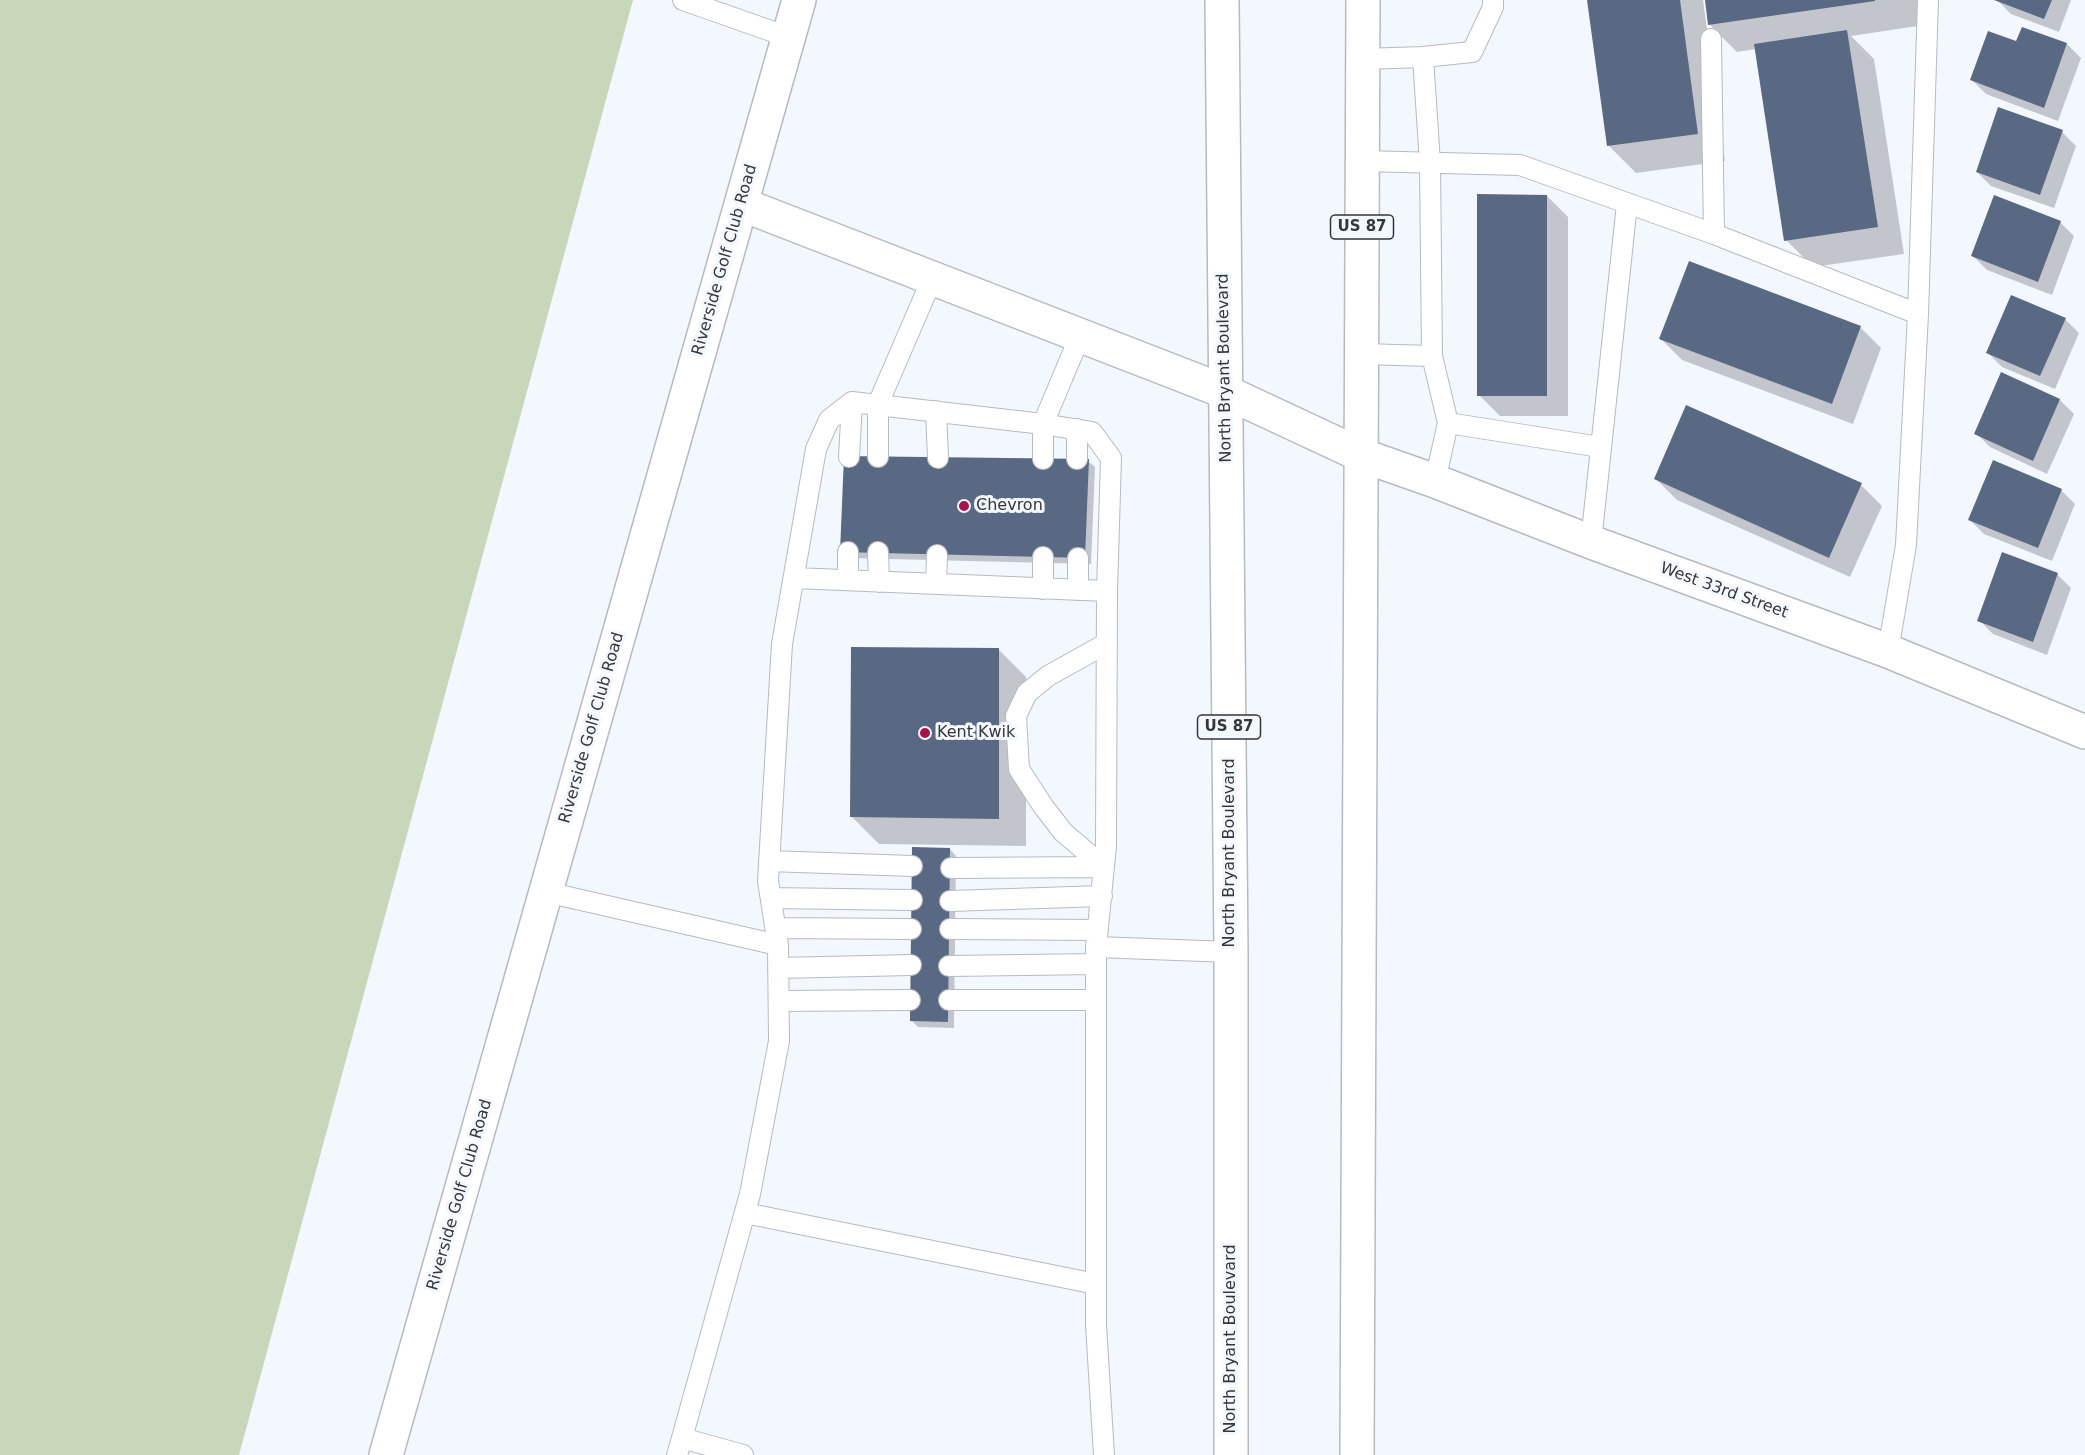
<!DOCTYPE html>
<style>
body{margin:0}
canvas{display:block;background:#f3f8ff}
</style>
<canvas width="2085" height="1455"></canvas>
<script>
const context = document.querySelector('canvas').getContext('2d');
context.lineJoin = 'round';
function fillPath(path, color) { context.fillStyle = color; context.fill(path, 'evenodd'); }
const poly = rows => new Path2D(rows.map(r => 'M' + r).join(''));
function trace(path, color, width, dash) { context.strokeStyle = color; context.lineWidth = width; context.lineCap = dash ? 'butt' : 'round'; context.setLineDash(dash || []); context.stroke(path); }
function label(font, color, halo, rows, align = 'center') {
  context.font = font + ' "DejaVu Sans",sans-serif'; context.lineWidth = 6; context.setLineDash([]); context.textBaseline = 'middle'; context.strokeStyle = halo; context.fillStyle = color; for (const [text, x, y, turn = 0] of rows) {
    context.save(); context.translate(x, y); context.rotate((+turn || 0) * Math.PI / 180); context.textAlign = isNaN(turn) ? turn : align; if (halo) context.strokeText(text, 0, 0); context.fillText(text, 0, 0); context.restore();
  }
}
const green = poly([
 [0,0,633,0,239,1455,0,1455]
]);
const shadow = poly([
 [1589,0,1703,0,1725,161,1636,173,1608,145],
 [1706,0,1928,0,1931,24,1851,36,1874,59,1904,254,1813,267,1786,240,1756,49,1737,52,1710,25],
 [1997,0,2071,0,2059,32,2011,14],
 [2023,29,2067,44,2081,58,2058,121,1986,94,1972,80,2017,43],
 [2062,132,2076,146,2054,208,1991,186,1977,172],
 [1547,196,1568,217,1568,416,1500,416,1479,395],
 [2060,222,2074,236,2052,295,1987,270,1973,256],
 [2065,319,2079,333,2055,389,2002,367,1988,353],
 [1860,327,1881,348,1853,424,1682,360,1661,339],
 [2002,374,2060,400,2074,414,2047,474,1990,447,1976,433],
 [1088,461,1095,467,1091,564,848,558,841,551],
 [1656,479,1861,485,1882,506,1850,577,1677,500],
 [2061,490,2075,504,2052,561,1984,534,1970,520],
 [2057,574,2071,588,2047,655,1993,634,1979,620],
 [999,650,1026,677,1026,846,879,844,852,817],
 [950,849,956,856,954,1028,918,1027,911,1020]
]);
const building = poly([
 [1587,0,1680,0,1698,134,1607,146],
 [1705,0,1875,0,1875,1,1708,25],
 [1994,0,2052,0,2044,19],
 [2022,27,2067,43,2044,108,1970,80,1988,31,2016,41],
 [1847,30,1878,227,1784,241,1754,44],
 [1998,107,2063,130,2040,195,1976,172],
 [1477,194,1547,195,1547,396,1477,396],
 [1994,195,2061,221,2038,282,1971,256],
 [1689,261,1861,326,1832,404,1659,339],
 [2011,295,2066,318,2040,376,1986,353],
 [2001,372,2060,399,2033,461,1974,434],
 [1686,405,1862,483,1829,558,1654,479],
 [844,456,1089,459,1085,558,840,552],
 [1993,460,2062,489,2038,548,1968,520],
 [2002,552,2058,573,2033,642,1977,621],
 [851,647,999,648,999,819,850,817],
 [912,847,950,848,948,1022,910,1021]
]);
const lane = poly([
 [683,0,788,37],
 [1711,39,1714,234],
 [1423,57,1430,163,1432,356,1448,423,1435,481],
 [1363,59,1423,57,1472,52,1493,7,1493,0],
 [1362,161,1520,165,1714,234,1918,314],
 [1361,354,1432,356],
 [936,411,938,458],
 [1448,423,1600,447],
 [1077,429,1077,459],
 [849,457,852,402],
 [878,457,878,404,932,279],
 [1043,459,1043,424,1080,336],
 [1591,542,1627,204],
 [848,552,848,580],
 [878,552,879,582],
 [1043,557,1043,589],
 [794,578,1107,591],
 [936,584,937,555],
 [1078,590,1078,558],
 [1888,651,1906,545,1918,314,1928,0],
 [769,861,912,866],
 [1104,867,1063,832,1043,806,1019,769,1016,716,1027,693,1048,676,1107,643],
 [951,868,1104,867],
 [546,892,778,945,779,1041,750,1194,682,1438],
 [771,898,912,900],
 [950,901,1102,896],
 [776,928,911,929],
 [950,929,1098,930],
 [778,945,768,881,782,644,816,449,829,420,852,402,1043,424,1092,432,1111,458,1107,591,1106,846,1096,947],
 [949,966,1096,964],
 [778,968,911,965],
 [949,1000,1096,1000],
 [779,1001,910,1000],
 [745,1213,1096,1284],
 [677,1455,682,1438,743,1455],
 [1104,1455,1096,1325,1096,947,1231,952]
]);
const street = poly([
 [741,204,1226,392],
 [1361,455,1435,481,1591,542,1888,651,2085,732],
 [386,1455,799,0]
]);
const highway = poly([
 [1222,0,1231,952,1231,1455],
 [1226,392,1361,455],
 [1357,1455,1363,0]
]);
const markers = [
 [964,506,6,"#a7144c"],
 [925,733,6,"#a7144c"]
];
const shields = [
 [1362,227,63],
 [1229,727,63]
];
const shieldNames = [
 ["US 87",1362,227],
 ["US 87",1229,727]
];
const streetNames = [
 ["Riverside Golf Club Road",725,260,-74],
 ["North Bryant Boulevard",1225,368,-91],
 ["West 33rd Street",1724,591,20],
 ["Riverside Golf Club Road",592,728,-74],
 ["North Bryant Boulevard",1230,853,-90],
 ["Riverside Golf Club Road",460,1195,-74],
 ["North Bryant Boulevard",1231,1339,-90]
];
const poiNames = [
 ["Chevron",976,506],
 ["Kent Kwik",937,733]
];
fillPath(green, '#c8d6ba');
fillPath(shadow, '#0003');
fillPath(building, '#596984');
trace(lane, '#b6bac1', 22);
trace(street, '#b6bac1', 36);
trace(highway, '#b6bac1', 36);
trace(lane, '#fff', 20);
trace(street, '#fff', 33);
trace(highway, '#fff', 33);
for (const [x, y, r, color] of markers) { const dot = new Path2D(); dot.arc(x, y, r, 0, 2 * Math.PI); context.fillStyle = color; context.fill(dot); trace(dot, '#f3f8ff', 2); }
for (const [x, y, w] of shields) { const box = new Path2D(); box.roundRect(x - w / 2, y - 12, w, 24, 4.5); context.fillStyle = '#f3f8ff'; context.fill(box); trace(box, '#353639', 1.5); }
label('bold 15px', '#353639', null, shieldNames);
label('16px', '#353639', '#f3f8ff', streetNames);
label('16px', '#353639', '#f3f8ff', poiNames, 'left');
</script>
